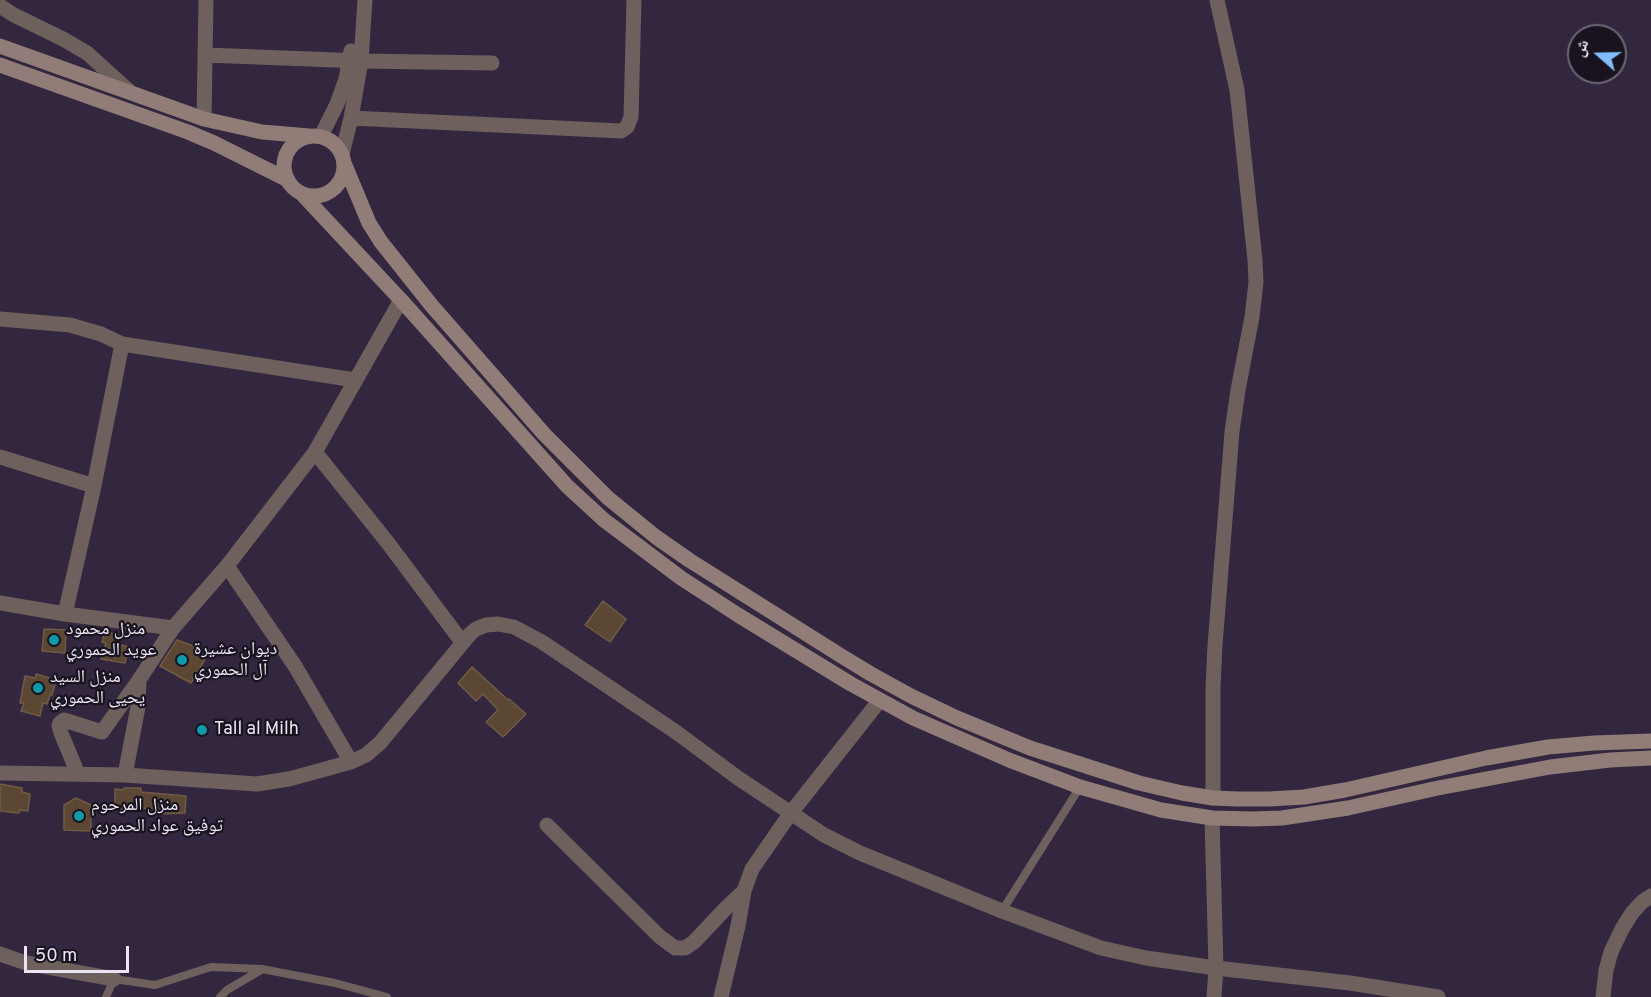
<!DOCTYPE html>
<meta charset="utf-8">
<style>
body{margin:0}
#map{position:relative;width:1651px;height:997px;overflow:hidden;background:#32273f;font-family:Overpass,"Noto Naskh Arabic",sans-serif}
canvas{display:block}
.north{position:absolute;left:1567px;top:24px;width:60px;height:60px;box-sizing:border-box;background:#18131e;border:2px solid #6c6774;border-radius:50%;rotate:290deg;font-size:16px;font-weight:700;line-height:24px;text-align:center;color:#ebe4f4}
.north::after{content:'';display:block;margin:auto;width:21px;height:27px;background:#80bdfa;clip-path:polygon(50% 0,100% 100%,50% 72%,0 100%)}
.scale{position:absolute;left:24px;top:946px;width:105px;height:27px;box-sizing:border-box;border:3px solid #ebe4f4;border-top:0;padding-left:8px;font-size:18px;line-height:21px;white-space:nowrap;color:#ebe4f4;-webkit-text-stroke:4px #18131e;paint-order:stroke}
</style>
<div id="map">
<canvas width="1651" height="997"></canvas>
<div class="north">ش</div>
<div class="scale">50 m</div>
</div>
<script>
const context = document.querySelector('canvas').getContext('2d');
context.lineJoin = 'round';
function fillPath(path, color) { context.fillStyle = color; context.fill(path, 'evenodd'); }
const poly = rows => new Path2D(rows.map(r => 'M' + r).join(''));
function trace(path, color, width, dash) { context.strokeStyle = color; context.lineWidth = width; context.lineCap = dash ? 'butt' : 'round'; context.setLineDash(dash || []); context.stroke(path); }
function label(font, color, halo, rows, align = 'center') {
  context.font = font + ' Overpass,"Noto Naskh Arabic",sans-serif'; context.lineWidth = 4.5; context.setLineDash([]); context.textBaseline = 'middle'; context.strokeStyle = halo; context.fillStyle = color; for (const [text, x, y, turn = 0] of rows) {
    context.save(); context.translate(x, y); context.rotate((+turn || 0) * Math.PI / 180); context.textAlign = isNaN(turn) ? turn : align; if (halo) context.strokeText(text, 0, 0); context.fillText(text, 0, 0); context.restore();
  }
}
const building = poly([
 [603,601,626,619,610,642,585,625,603,601],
 [44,629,66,630,65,653,42,651,44,629],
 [105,631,120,636,117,644,129,647,125,663,101,659,106,643,102,642,105,631],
 [177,640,196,647,196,652,207,656,191,683,160,666,177,640],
 [472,667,508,700,509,699,526,714,503,737,486,722,498,710,483,694,476,701,458,683,472,667],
 [36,674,56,680,52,695,50,695,47,704,43,703,40,716,21,711,24,703,20,703,25,676,36,678,36,674],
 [0,784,22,788,22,792,30,794,28,811,19,810,19,813,0,811,0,784],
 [124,788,141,788,141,792,186,796,185,813,158,814,158,808,115,809,115,789,124,790,124,788],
 [76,798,91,805,91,831,64,830,64,805,76,798]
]);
const service = poly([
 [1002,911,1080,787],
 [106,997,114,979,155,985,211,967,262,969,335,983,387,997],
 [220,997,227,990,261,970]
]);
const minor = poly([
 [0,6,14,15,63,39,87,53,129,91],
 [205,55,361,61,492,63],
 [351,118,621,131,627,127,631,117,634,0],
 [204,119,206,0],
 [321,136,337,104,346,79,351,51],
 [342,154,351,118,361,61,365,0],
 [0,319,70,325,101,334,122,344,355,380],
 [315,452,388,543,462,642],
 [0,457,94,486],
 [227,566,295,666,351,762],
 [0,603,65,614,173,628],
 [65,614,94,486,122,344],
 [0,773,125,775,257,784,289,779,351,762,366,755,380,743,470,634,476,629,486,625,498,624,514,627,542,642,676,732,738,778,824,835,860,853,1002,911,1101,948,1146,958,1216,968,1350,983,1438,997],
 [78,774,61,733,59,726,60,723,64,720,102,732,139,680],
 [125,775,138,707,139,680,173,628,227,566,315,452,401,300],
 [1213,798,1213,688,1215,645,1232,432,1238,390,1252,317,1256,282,1255,260,1237,90,1217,0],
 [1212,818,1216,968,1214,997],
 [547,825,659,936,675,948,685,948,694,942,726,908,744,891],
 [0,954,26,963,114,979],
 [721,997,738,926,744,891,752,869,790,814,880,700],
 [1603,997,1606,970,1611,952,1622,929,1632,913,1642,902,1651,896]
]);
const secondary = poly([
 [0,46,204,119,262,132,309,136],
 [0,65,188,132,214,143,288,180],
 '284 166a30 30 0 1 1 60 0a30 30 0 1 1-60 0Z',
 [344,163,369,223,381,242,432,306,544,434,608,498,656,537,689,560,843,657,871,674,911,696,957,718,1030,748,1139,783,1182,793,1213,798,1237,799,1269,799,1304,797,1345,790,1486,758,1548,747,1594,743,1651,741],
 [301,193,401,300,567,486,604,520,681,578,738,615,851,684,913,718,1009,760,1080,787,1161,810,1212,818,1253,819,1282,818,1348,808,1438,788,1550,767,1610,760,1651,758]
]);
const markers = [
 [54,640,6,"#0f9aa8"],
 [182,660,6,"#0f9aa8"],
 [38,688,6,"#0f9aa8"],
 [202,730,6,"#0f9aa8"],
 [79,816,6,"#0f9aa8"]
];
const poiNames = [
 ["منزل محمود",66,630],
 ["عويد الحموري",66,651],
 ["ديوان عشيرة",194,650],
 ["آل الحموري",194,671],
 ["منزل السيد",50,678],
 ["يحيى الحموري",50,699],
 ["Tall al Milh",214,730],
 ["منزل المرحوم",91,806],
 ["توفيق عواد الحموري",91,827]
];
fillPath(building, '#5b4734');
trace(building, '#715b45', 1.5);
trace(service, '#6d605d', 8);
trace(minor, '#6d605d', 15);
trace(secondary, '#917c78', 15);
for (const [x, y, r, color] of markers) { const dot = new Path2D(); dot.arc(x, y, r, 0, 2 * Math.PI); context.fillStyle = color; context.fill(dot); trace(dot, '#18131e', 2); }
label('18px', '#ebe4f4', '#18131e', poiNames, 'left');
</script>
